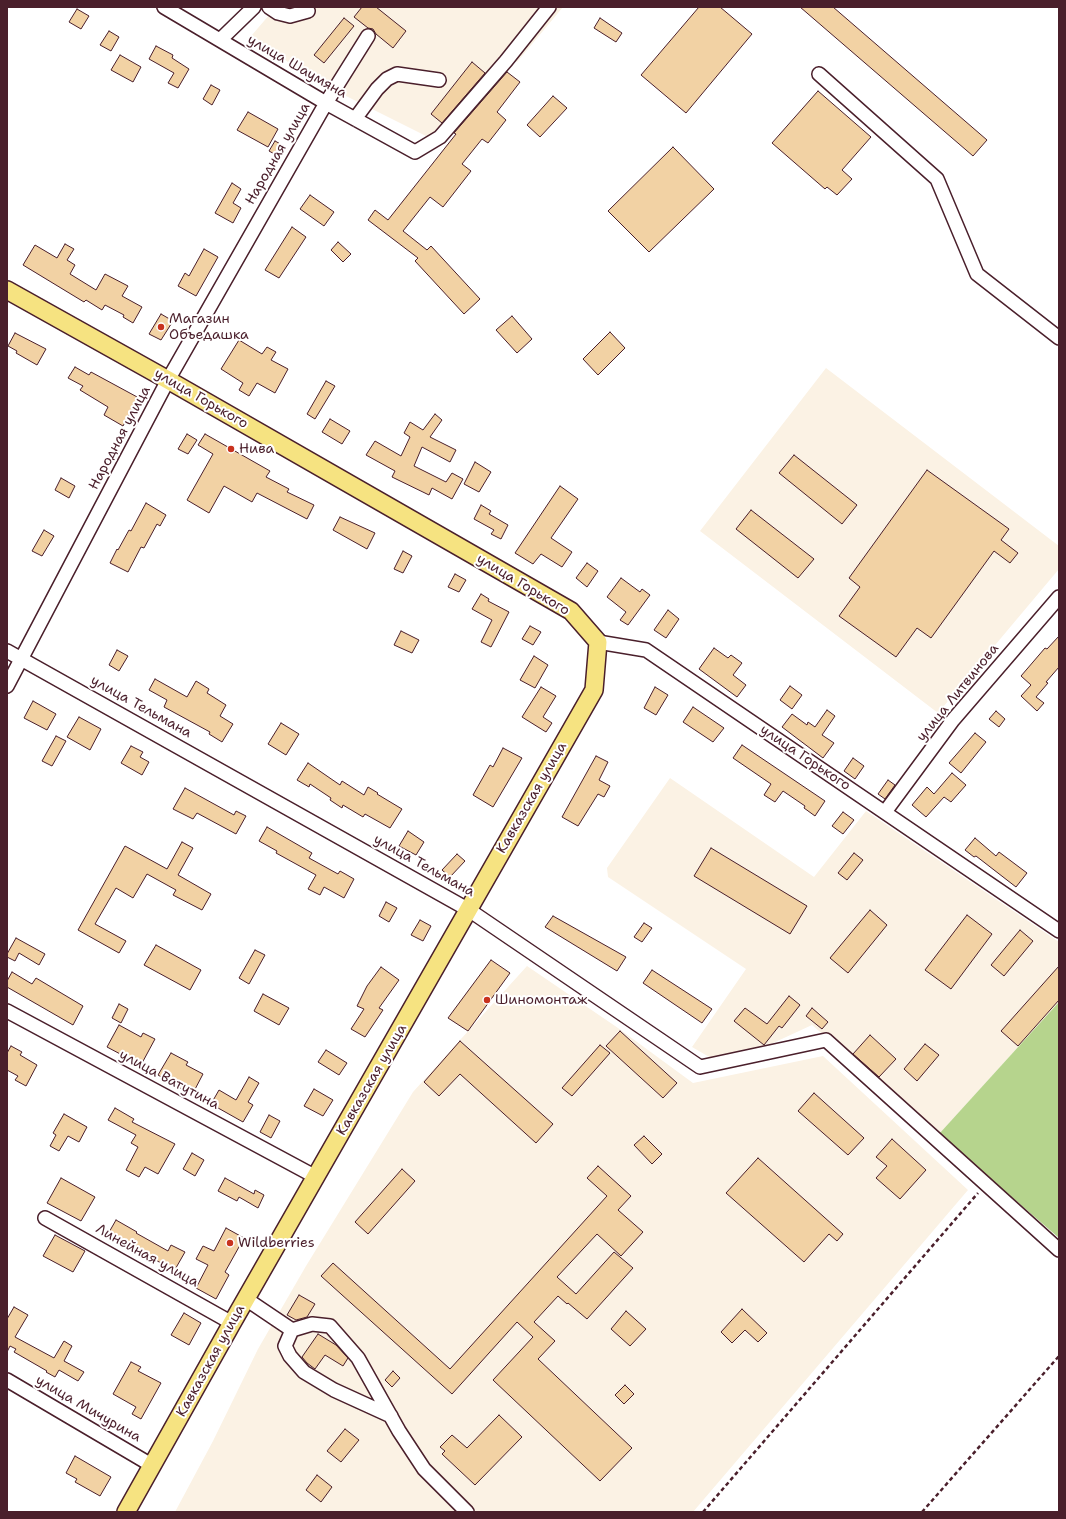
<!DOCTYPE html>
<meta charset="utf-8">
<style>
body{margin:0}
#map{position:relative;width:1066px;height:1519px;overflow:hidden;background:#fff;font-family:"Shantell Sans",sans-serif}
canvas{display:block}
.frame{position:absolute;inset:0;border:8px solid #4a1f2b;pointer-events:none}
</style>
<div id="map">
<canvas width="1066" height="1519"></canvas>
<div class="frame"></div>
</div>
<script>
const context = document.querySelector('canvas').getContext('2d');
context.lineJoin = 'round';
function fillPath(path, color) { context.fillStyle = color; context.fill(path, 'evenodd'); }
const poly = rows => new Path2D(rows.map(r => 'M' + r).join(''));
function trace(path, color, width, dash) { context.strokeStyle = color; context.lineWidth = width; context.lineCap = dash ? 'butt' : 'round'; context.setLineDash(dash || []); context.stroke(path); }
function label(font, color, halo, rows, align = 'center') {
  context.font = font + ' "Shantell Sans",sans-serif'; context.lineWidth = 4; context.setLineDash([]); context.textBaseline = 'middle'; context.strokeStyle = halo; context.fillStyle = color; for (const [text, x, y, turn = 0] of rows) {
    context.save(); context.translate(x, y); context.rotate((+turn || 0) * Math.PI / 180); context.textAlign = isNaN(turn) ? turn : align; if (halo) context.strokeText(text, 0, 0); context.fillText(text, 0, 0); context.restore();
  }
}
const built = poly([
 [276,7,563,7,517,62,507,55,438,142,308,77,252,35],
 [826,368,1059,546,1059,569,938,713,700,531],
 [670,778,814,877,866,811,1059,942,1059,1002,939,1134,812,1025,758,1050,711,1058,692,1047,746,969,608,877,607,868],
 [527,966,618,1028,693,1083,823,1056,968,1190,693,1512,175,1512,213,1441,258,1349,306,1266,413,1092]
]);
const green = poly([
 [1059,1002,1059,1238,939,1134]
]);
const building = poly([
 [362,7,376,7,406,31,393,48,376,34,373,29,368,28,354,17,362,7],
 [699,7,720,7,752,34,686,113,641,75,699,7],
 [800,7,833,7,987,140,973,156,800,7],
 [77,9,89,16,81,29,69,22,77,9],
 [344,18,354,26,324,63,314,55,344,18],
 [600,18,622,33,616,42,594,28,600,18],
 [109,31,119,37,111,51,100,45,109,31],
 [156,46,173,55,172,58,189,69,178,88,168,83,174,73,149,59,156,46],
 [120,55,141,67,133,82,111,70,120,55],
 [472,62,485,73,442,123,431,114,472,62],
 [507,72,520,82,497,112,506,120,488,143,482,139,462,164,471,171,443,207,430,197,403,231,427,250,431,246,480,299,464,314,415,261,418,258,368,220,375,210,388,220,456,134,454,133,507,72],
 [211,85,220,90,212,105,203,99,211,85],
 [818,91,871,137,842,170,852,179,837,195,827,187,825,189,772,143,818,91],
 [553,96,567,108,540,137,527,125,553,96],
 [248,112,278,129,268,147,237,130,248,112],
 [275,141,284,146,278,156,269,151,275,141],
 [673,147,714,189,649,252,608,211,673,147],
 [232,183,241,189,233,203,241,208,233,223,215,213,232,183],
 [310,195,334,212,324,226,300,209,310,195],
 [292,227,306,237,279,278,265,270,292,227],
 [338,242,351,254,343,262,331,250,338,242],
 [65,244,74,249,67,260,75,265,70,274,96,290,105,274,128,286,122,296,142,307,133,323,123,317,124,315,105,305,102,310,86,300,84,302,23,265,35,245,57,258,65,244],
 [204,249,218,257,196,296,178,286,185,273,189,276,204,249],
 [161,314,173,321,161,340,149,334,161,314],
 [512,316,532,339,517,353,496,330,512,316],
 [610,332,625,348,598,375,583,359,610,332],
 [15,333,46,349,37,365,16,353,17,351,8,346,15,333],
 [239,340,262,354,267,347,276,352,271,360,288,369,275,393,257,383,249,396,239,390,243,383,221,369,239,340],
 [75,367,89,375,91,372,139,398,123,426,104,415,108,407,80,390,83,386,68,378,75,367],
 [326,381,335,386,315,419,307,414,326,381],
 [435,414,442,420,430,437,456,450,450,462,422,447,414,466,446,482,452,473,463,479,452,499,432,488,429,495,392,477,395,471,366,455,375,441,401,456,410,437,404,433,410,422,423,430,435,414],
 [330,419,350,431,342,444,322,432,330,419],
 [187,434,197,440,188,454,178,449,187,434],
 [205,434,270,471,266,477,289,489,287,492,314,505,307,519,257,493,252,502,224,486,209,513,187,500,213,454,198,445,205,434],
 [794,455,857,505,842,524,779,473,794,455],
 [475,462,491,472,479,492,464,484,475,462],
 [927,470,1009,529,1001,540,1018,553,1010,563,994,551,931,638,917,628,896,657,839,616,860,587,849,578,927,470],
 [61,478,75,486,69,498,55,490,61,478],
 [560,486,578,499,551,538,572,552,562,567,541,554,533,564,515,553,560,486],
 [146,503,166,515,160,526,157,524,144,548,141,547,128,572,110,563,117,549,118,550,129,530,131,531,146,503],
 [481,505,491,511,489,514,508,525,501,539,491,534,494,530,474,519,481,505],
 [751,510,814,559,798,578,736,529,751,510],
 [340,517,375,533,367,549,333,530,340,517],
 [44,530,54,536,42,556,32,551,44,530],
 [403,551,412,556,403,573,394,569,403,551],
 [587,563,598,571,587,587,576,578,587,563],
 [455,574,466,580,459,592,448,587,455,574],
 [621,578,640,592,642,589,650,595,628,625,620,620,626,612,607,597,621,578],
 [481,594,489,599,488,601,509,612,491,647,481,642,492,620,472,609,481,594],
 [668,610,679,619,666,638,654,630,668,610],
 [530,626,541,632,533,645,522,639,530,626],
 [401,631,419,640,412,653,394,645,401,631],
 [1059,636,1059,667,1046,682,1048,683,1036,697,1044,703,1037,711,1021,696,1031,685,1021,676,1045,648,1047,649,1059,636],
 [714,648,728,658,731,655,742,663,733,675,746,685,737,697,699,669,714,648],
 [117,650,128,656,119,671,109,665,117,650],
 [534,656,548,665,535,688,520,680,534,656],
 [155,679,187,697,196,681,209,689,207,693,226,705,220,716,233,724,222,742,209,734,210,732,164,707,167,700,149,690,155,679],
 [790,686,802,695,792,709,780,700,790,686],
 [541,687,556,696,543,717,552,723,546,732,522,717,541,687],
 [655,687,668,695,656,715,644,708,655,687],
 [33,701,56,714,47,730,24,718,33,701],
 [693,707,724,728,713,742,683,722,693,707],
 [827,710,835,716,822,735,834,743,823,758,782,727,792,714,807,725,808,722,815,727,827,710],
 [996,711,1005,719,999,727,989,719,996,711],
 [79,717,101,729,90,750,67,737,79,717],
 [281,723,299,734,286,755,268,744,281,723],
 [975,733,986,742,961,773,949,763,975,733],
 [56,736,66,741,52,766,42,761,56,736],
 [742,745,825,801,815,816,804,808,805,806,783,791,775,802,764,795,771,784,733,758,742,745],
 [131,746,143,752,140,757,149,762,142,775,121,763,131,746],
 [503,748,522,758,493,807,473,795,490,765,493,767,503,748],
 [596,756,608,762,599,780,610,786,604,797,598,794,578,826,562,817,596,756],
 [853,758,864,766,855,779,844,771,853,758],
 [308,763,340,785,342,781,364,795,368,787,378,793,377,794,402,809,390,828,365,814,363,817,343,805,342,808,330,800,331,798,310,784,309,787,297,780,308,763],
 [952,773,966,785,951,802,944,797,926,817,912,805,927,787,934,794,952,773],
 [888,780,895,785,885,799,878,794,888,780],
 [185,788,234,815,236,811,246,816,236,834,197,813,193,819,173,809,185,788],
 [843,812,854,820,843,834,832,826,843,812],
 [267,827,312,853,309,858,338,874,340,871,354,879,344,898,324,887,320,895,308,889,316,875,276,853,277,851,259,841,267,827],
 [408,831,424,842,416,855,399,846,408,831],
 [975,838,996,856,999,852,1027,873,1016,887,976,856,974,857,965,850,975,838],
 [182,842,193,848,178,875,211,894,202,910,173,895,176,890,147,874,133,898,116,888,95,924,126,941,119,953,78,930,125,846,167,869,182,842],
 [711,848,807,906,790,934,694,876,711,848],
 [854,853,863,860,847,880,838,873,854,853],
 [457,854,465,861,450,877,442,870,457,854],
 [386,902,397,908,389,922,379,916,386,902],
 [870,910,887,925,848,973,830,958,870,910],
 [967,915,992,934,951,989,925,970,967,915],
 [553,916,626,957,617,971,545,927,553,916],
 [420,920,431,926,423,941,411,935,420,920],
 [644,923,652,928,642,942,634,937,644,923],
 [1020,930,1033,941,1004,976,991,965,1020,930],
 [16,938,45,954,39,965,19,953,15,961,7,957,7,954,16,938],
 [156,945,201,970,190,990,144,965,156,945],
 [255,950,265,955,249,984,239,978,255,950],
 [491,960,510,973,468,1031,448,1018,491,960],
 [1059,966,1059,1000,1018,1046,1001,1031,1059,966],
 [381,967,399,980,379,1008,383,1010,365,1037,351,1029,364,1009,357,1006,367,986,381,967],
 [652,970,712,1009,702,1023,643,983,652,970],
 [12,972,32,984,36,978,83,1006,73,1025,7,987,7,981,12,972],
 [263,994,289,1008,279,1025,254,1011,263,994],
 [789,996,800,1005,782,1028,779,1026,764,1045,734,1021,745,1008,767,1024,789,996],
 [119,1004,128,1009,121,1023,112,1018,119,1004],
 [812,1008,828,1022,822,1029,806,1016,812,1008],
 [119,1025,141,1037,143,1033,155,1039,141,1065,107,1047,119,1025],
 [620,1031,677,1083,663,1098,606,1046,620,1031],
 [870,1035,896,1059,879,1077,853,1054,870,1035],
 [460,1041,553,1124,536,1143,460,1074,439,1096,424,1082,460,1041],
 [925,1044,939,1055,917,1081,904,1069,925,1044],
 [600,1045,610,1053,572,1096,562,1088,600,1045],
 [11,1046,22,1052,20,1055,37,1065,26,1086,15,1080,18,1076,7,1070,7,1053,11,1046],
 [326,1050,347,1063,339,1075,318,1062,326,1050],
 [171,1053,188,1062,186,1065,203,1074,192,1095,158,1075,171,1053],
 [249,1077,259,1083,248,1102,253,1105,243,1122,211,1104,219,1090,236,1100,249,1077],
 [314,1089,333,1100,323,1116,304,1106,314,1089],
 [814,1093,864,1138,848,1155,798,1111,814,1093],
 [115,1108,134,1119,132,1122,175,1144,158,1174,145,1167,139,1177,126,1170,138,1147,131,1143,136,1135,108,1120,115,1108],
 [64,1114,87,1127,79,1142,68,1136,59,1151,50,1146,56,1135,53,1133,64,1114],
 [269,1115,280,1121,271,1138,260,1132,269,1115],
 [644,1136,662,1154,652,1164,634,1145,644,1136],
 [892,1139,926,1170,900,1199,876,1178,887,1166,876,1157,892,1139],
 [192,1153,204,1160,195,1176,183,1169,192,1153],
 [758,1158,843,1234,837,1241,829,1234,804,1262,726,1193,758,1158],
 [598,1166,631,1196,618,1210,643,1232,621,1256,597,1234,557,1277,576,1294,614,1252,633,1268,587,1319,568,1303,567,1304,558,1296,534,1322,555,1341,538,1359,632,1448,600,1481,493,1380,533,1337,517,1322,452,1394,321,1276,333,1263,450,1369,607,1196,587,1178,598,1166],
 [402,1169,415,1181,368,1234,355,1222,402,1169],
 [61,1178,95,1197,81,1221,47,1203,61,1178],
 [225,1178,254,1194,255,1190,264,1195,258,1208,239,1197,237,1201,218,1191,225,1178],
 [116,1220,137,1232,136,1233,168,1251,171,1245,185,1252,173,1273,160,1265,161,1263,108,1234,116,1220],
 [226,1228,244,1238,225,1272,229,1275,216,1299,196,1288,208,1265,196,1259,203,1246,214,1251,226,1228],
 [55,1235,85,1251,73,1272,43,1256,55,1235],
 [299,1295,315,1304,307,1317,296,1320,287,1315,299,1295],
 [14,1307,28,1315,15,1337,54,1358,64,1341,72,1346,64,1361,84,1372,78,1381,59,1370,55,1377,46,1372,47,1371,14,1352,16,1349,10,1346,7,1352,7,1319,14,1307],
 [742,1309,767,1333,758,1342,745,1330,732,1343,721,1332,742,1309],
 [626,1311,646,1329,630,1346,611,1329,626,1311],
 [184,1313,201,1323,189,1345,171,1335,184,1313],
 [318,1334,336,1345,348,1358,343,1366,325,1355,315,1369,307,1363,302,1357,318,1334],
 [131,1362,141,1367,138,1371,161,1383,141,1419,132,1414,136,1407,113,1394,131,1362],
 [393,1371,400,1378,392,1387,385,1380,393,1371],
 [625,1385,634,1394,624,1404,615,1395,625,1385],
 [499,1415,522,1437,475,1485,442,1454,445,1451,440,1447,452,1435,467,1448,499,1415],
 [345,1429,359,1440,341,1462,327,1451,345,1429],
 [75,1456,111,1477,100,1496,75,1482,77,1479,66,1473,75,1456],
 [317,1475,332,1487,321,1502,306,1490,317,1475]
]);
const path = poly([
 [703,1512,978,1193],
 [922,1512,1059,1356]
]);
const minor = poly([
 [164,7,326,103,415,152,440,137,506,61,549,7],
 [269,7,278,13,290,16,308,11],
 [220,40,254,7],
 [819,74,937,179,977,274,1059,338],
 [355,119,377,89,387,79,397,74,439,80],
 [598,642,646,650,1059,931],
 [7,651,469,910,700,1067,826,1040,1059,1250],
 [7,686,168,380,326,103,368,36],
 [885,812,953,720,1059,597],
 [7,1011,316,1177],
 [45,1218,232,1323],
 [246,1299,292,1330,312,1324,330,1326,358,1358,399,1431,424,1469,467,1512],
 [292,1330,285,1346,290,1356,304,1372,334,1390,391,1416],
 [7,1380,153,1466]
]);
const major = poly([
 [7,290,168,380,571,611,598,642,594,690,232,1323,126,1512]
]);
const markers = [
 [161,327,4,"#c8321e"],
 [231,449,4,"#c8321e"],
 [487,1000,4,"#c8321e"],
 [230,1243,4,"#c8321e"]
];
const streetNames = [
 ["улица Шаумяна",297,67,30],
 ["Народная улица",278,154,-60],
 ["улица Горького",201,399,30],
 ["Народная улица",120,438,-62],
 ["улица Горького",523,585,31],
 ["улица Литвинова",958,693,-51],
 ["улица Тельмана",141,707,29],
 ["улица Горького",805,758,34],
 ["Кавказская улица",532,798,-60],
 ["улица Тельмана",424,866,29],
 ["улица Ватутина",169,1080,28],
 ["Кавказская улица",372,1080,-60],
 ["Линейная улица",147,1256,29],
 ["Кавказская улица",211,1361,-61],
 ["улица Мичурина",88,1409,30]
];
const poiNames = [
 ["Магазин",169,319],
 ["Объедашка",169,335],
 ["Нива",239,449],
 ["Шиномонтаж",495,1000],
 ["Wildberries",238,1243]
];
fillPath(built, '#fbf2e4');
fillPath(green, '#b6d48d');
fillPath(building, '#f2d2a4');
trace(building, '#4a1f2b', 1);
trace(minor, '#4a1f2b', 16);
trace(major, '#4a1f2b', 20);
trace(path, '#4a1f2b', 2.5, [4, 3]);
trace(minor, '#fff', 13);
trace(major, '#f6e381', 17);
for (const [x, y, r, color] of markers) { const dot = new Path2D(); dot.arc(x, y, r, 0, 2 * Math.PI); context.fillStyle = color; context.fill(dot); trace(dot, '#fff', 1.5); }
label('14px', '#4a1f2b', '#fff', streetNames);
label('14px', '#4a1f2b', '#fff', poiNames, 'left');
</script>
